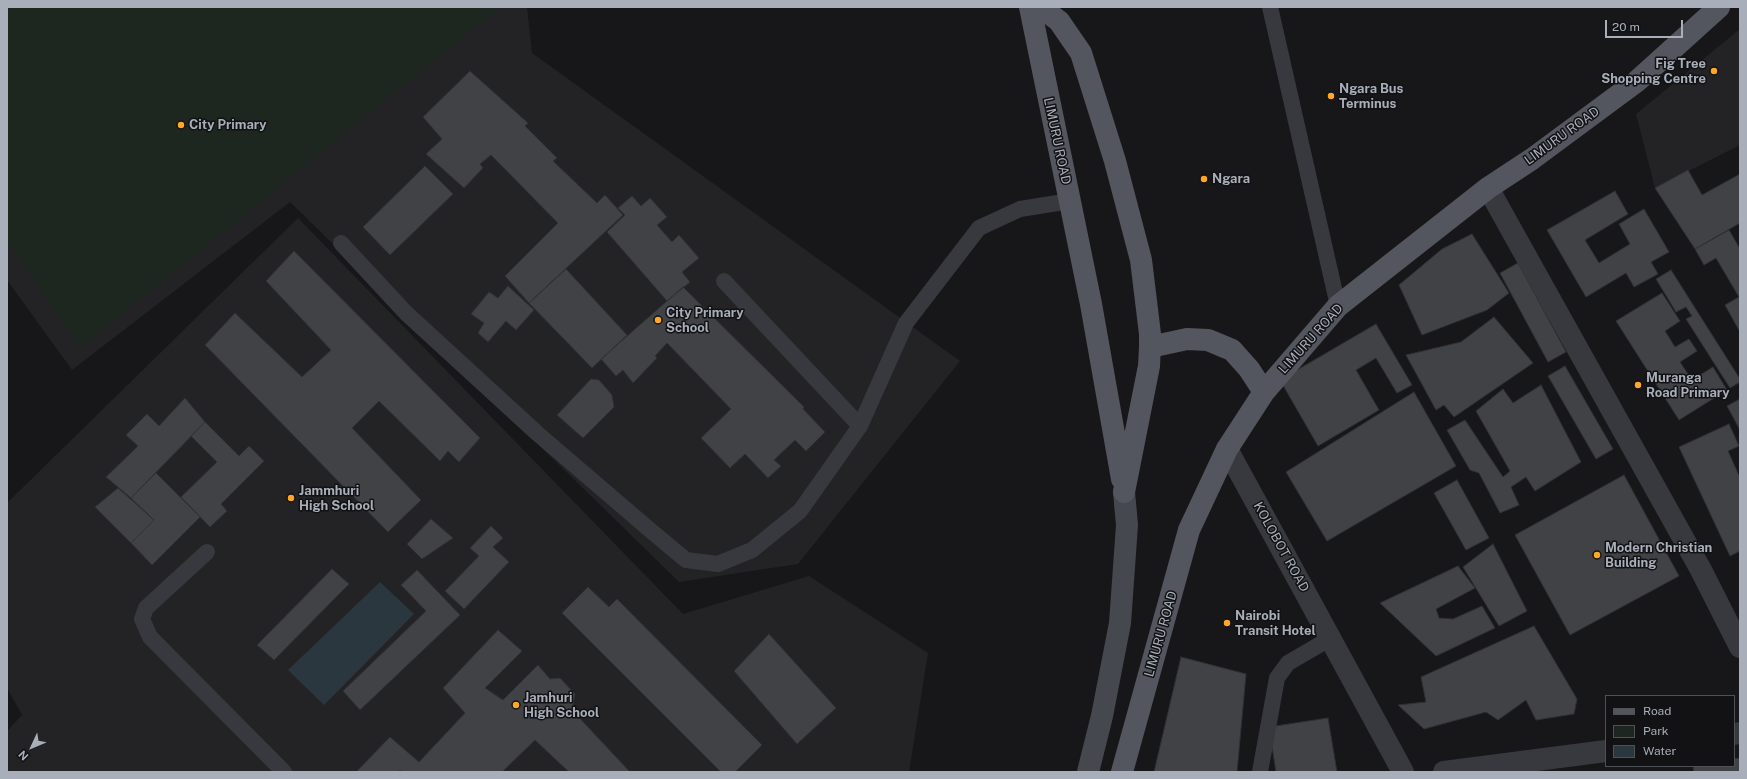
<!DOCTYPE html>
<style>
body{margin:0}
#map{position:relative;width:1747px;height:779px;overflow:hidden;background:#171719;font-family:"Public Sans",sans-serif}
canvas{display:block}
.frame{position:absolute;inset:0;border:8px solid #a8afba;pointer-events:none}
.legend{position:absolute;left:1605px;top:695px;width:130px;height:72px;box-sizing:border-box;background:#121214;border:1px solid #4e5156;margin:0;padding:5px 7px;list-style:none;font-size:12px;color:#a8afba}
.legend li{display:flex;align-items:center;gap:8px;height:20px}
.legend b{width:20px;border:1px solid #4e5156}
.north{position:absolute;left:12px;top:727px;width:40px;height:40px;-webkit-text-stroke:3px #121214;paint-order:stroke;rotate:226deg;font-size:11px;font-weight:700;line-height:16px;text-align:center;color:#a8afba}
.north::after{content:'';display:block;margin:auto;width:14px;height:18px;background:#a8afba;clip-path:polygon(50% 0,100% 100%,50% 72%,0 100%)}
.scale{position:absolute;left:1605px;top:20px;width:78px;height:18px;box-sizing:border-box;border:2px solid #a8afba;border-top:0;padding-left:5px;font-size:12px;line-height:14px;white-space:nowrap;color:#a8afba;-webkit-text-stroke:3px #121214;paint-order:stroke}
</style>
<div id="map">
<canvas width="1747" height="779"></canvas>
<div class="frame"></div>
<ul class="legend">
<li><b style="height:5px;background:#53565e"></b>Road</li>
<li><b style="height:11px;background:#1e271f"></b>Park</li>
<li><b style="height:11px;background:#2b373e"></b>Water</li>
</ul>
<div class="north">N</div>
<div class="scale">20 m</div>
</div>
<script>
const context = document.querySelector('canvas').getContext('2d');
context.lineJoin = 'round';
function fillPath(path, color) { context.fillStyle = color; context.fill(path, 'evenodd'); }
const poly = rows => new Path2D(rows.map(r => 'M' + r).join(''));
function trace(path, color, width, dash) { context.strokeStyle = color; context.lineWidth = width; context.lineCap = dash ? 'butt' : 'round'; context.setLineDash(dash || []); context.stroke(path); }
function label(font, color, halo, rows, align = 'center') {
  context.font = font + ' "Public Sans",sans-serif'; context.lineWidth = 3; context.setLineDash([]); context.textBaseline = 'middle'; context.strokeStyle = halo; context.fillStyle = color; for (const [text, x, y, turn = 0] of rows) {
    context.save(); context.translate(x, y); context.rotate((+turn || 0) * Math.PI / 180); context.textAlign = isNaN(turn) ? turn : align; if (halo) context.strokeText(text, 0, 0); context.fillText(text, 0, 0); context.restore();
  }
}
const built = poly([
 [7,7,527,7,532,53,960,361,798,564,679,582,290,202,72,370,7,280],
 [1740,29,1740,145,1655,188,1636,114],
 [298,218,683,614,809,576,928,653,909,772,7,772,7,731,22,715,7,688,7,503]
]);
const green = poly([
 [7,7,500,7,81,347,7,243]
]);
const water = poly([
 [380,582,414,614,324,705,288,670]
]);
const building = poly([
 [470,71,528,123,525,126,557,158,553,161,597,203,605,195,623,215,529,303,505,276,558,223,491,155,480,164,483,168,464,188,426,154,442,139,423,117,470,71],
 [425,166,453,194,390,255,363,227,425,166],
 [1688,170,1702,195,1740,174,1740,223,1695,249,1655,188,1688,170],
 [1615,191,1628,214,1585,240,1599,263,1630,244,1619,224,1644,209,1669,252,1651,262,1658,274,1634,287,1626,273,1586,297,1547,230,1615,191],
 [632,196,641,206,650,198,667,217,657,225,672,242,679,235,699,258,682,272,690,282,667,301,607,232,625,215,618,208,632,196],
 [1729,230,1740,249,1740,332,1725,305,1739,297,1716,258,1704,265,1695,249,1729,230],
 [1472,234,1509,293,1487,310,1422,335,1399,285,1442,249,1472,234],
 [294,251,480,438,459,462,448,451,440,461,379,401,352,428,421,500,388,532,205,345,235,313,302,377,331,350,266,281,294,251],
 [1518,263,1566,352,1548,362,1500,273,1518,263],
 [566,269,627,335,592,368,529,303,566,269],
 [1671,270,1740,379,1740,382,1730,388,1686,319,1692,316,1686,307,1676,312,1656,279,1671,270],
 [508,286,534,310,516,330,506,321,488,342,478,333,484,323,471,314,489,292,498,298,508,286],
 [683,287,804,407,803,409,825,432,806,451,795,440,774,460,781,466,768,478,745,454,730,468,701,438,731,409,667,343,655,356,657,358,633,383,623,370,616,376,601,359,683,287],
 [1662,293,1680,321,1665,331,1675,347,1689,339,1697,351,1680,362,1692,380,1713,367,1727,390,1679,420,1616,321,1662,293],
 [1494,317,1533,363,1454,417,1444,405,1436,410,1406,355,1461,342,1494,317],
 [1376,324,1412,385,1397,393,1376,358,1356,370,1379,410,1318,446,1280,380,1376,324],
 [1565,366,1613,449,1596,459,1548,376,1565,366],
 [591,379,599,380,612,395,614,407,583,438,557,415,591,379],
 [1541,385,1581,462,1535,491,1526,477,1511,487,1519,505,1500,513,1479,473,1470,470,1447,430,1465,420,1503,477,1510,471,1476,411,1503,389,1513,403,1541,385],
 [1414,392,1456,466,1327,541,1286,472,1414,392],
 [185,398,205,422,131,498,106,477,138,446,126,435,147,414,159,426,185,398],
 [1740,399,1740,430,1727,406,1740,399],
 [205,422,239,456,249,446,264,461,221,504,227,511,210,527,181,497,217,462,191,436,205,422],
 [1729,424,1739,446,1728,451,1740,478,1740,551,1730,556,1679,447,1729,424],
 [156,473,200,517,152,565,131,543,154,520,131,498,156,473],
 [1624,475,1679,576,1570,635,1515,535,1624,475],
 [1457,480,1489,538,1466,550,1434,493,1457,480],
 [118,488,154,520,131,543,95,507,118,488],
 [431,519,453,538,422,559,407,544,431,519],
 [491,526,503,538,493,547,509,562,464,609,445,591,479,556,470,548,491,526],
 [1493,544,1527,611,1499,626,1463,567,1493,544],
 [1458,566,1475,588,1436,609,1439,618,1453,619,1482,606,1495,628,1436,656,1380,603,1458,566],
 [332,569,349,584,274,660,257,645,332,569],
 [417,570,460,615,360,710,343,691,426,611,401,585,417,570],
 [588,587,609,607,617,599,762,745,735,772,721,772,562,613,588,587],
 [1534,626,1577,699,1574,714,1536,720,1526,700,1498,720,1486,712,1424,729,1398,705,1426,702,1421,677,1534,626],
 [498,630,522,651,485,688,503,700,538,665,550,679,560,678,575,694,572,710,630,772,569,772,535,740,502,772,402,772,400,770,399,772,356,772,390,737,419,762,465,713,443,688,498,630],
 [769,634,836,708,797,744,734,671,769,634],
 [1181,657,1246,674,1237,772,1154,772,1181,657],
 [1328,718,1337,772,1276,772,1269,727,1328,718],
 [1740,758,1740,772,1694,772,1693,766,1734,766,1734,759,1740,758]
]);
const lane = poly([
 [1270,7,1338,306],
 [341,243,406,313,538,434,650,530,686,560,718,564,752,550,800,511,860,426,906,323,979,228,1020,209,1070,201],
 [724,281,860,426],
 [207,552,146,608,142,619,150,637,284,772],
 [1260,772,1277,678,1288,663,1331,638]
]);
const street = poly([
 [1488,188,1701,570,1740,647],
 [1227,449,1403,772],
 [1734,734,1740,733],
 [1444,772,1606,751]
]);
const secondary = poly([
 [1088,772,1102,716,1120,623,1127,525,1124,492]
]);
const primary = poly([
 [1030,7,1091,304,1122,479],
 [1040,7,1059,21,1081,53,1115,161,1141,260,1150,334,1150,347,1149,366,1124,492],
 [1150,347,1187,339,1208,340,1232,350,1249,369,1264,392],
 [1122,772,1189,530,1227,449,1264,392,1338,306,1488,188,1532,159,1636,82,1719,7]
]);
const markers = [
 [1714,71,4,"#ffa729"],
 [1331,96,4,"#ffa729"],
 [181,125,4,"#ffa729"],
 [1204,179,4,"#ffa729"],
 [658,320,4,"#ffa729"],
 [1638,385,4,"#ffa729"],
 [291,498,4,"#ffa729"],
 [1597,555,4,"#ffa729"],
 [1227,623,4,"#ffa729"],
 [516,705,4,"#ffa729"]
];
const poiNames = [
 ["Fig Tree",1706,64,"right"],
 ["Shopping Centre",1706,79,"right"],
 ["Ngara Bus",1339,89],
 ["Terminus",1339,104],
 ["City Primary",189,125],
 ["Ngara",1212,179],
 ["City Primary",666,313],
 ["School",666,328],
 ["Muranga",1646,378],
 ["Road Primary",1646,393],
 ["Jammhuri",299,491],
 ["High School",299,506],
 ["Modern Christian",1605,548],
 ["Building",1605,563],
 ["Nairobi",1235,616],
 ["Transit Hotel",1235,631],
 ["Jamhuri",524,698],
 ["High School",524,713]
];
const streetNames = [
 ["LIMURU ROAD",1562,136,-36],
 ["LIMURU ROAD",1057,141,78],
 ["LIMURU ROAD",1311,339,-48],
 ["KOLOBOT ROAD",1281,547,61],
 ["LIMURU ROAD",1161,634,-74]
];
fillPath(built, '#232326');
fillPath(green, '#1e271f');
fillPath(water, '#2b373e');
fillPath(building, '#414246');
trace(building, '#303135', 1);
trace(lane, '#37393e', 16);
trace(street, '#37393e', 22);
trace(secondary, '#45484e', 22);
trace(primary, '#53565e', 22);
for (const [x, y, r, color] of markers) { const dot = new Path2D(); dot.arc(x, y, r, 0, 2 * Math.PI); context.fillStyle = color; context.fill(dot); trace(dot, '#121214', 1.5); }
label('bold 13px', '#a8afba', '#121214', poiNames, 'left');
label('13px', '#a8afba', '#121214', streetNames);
</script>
